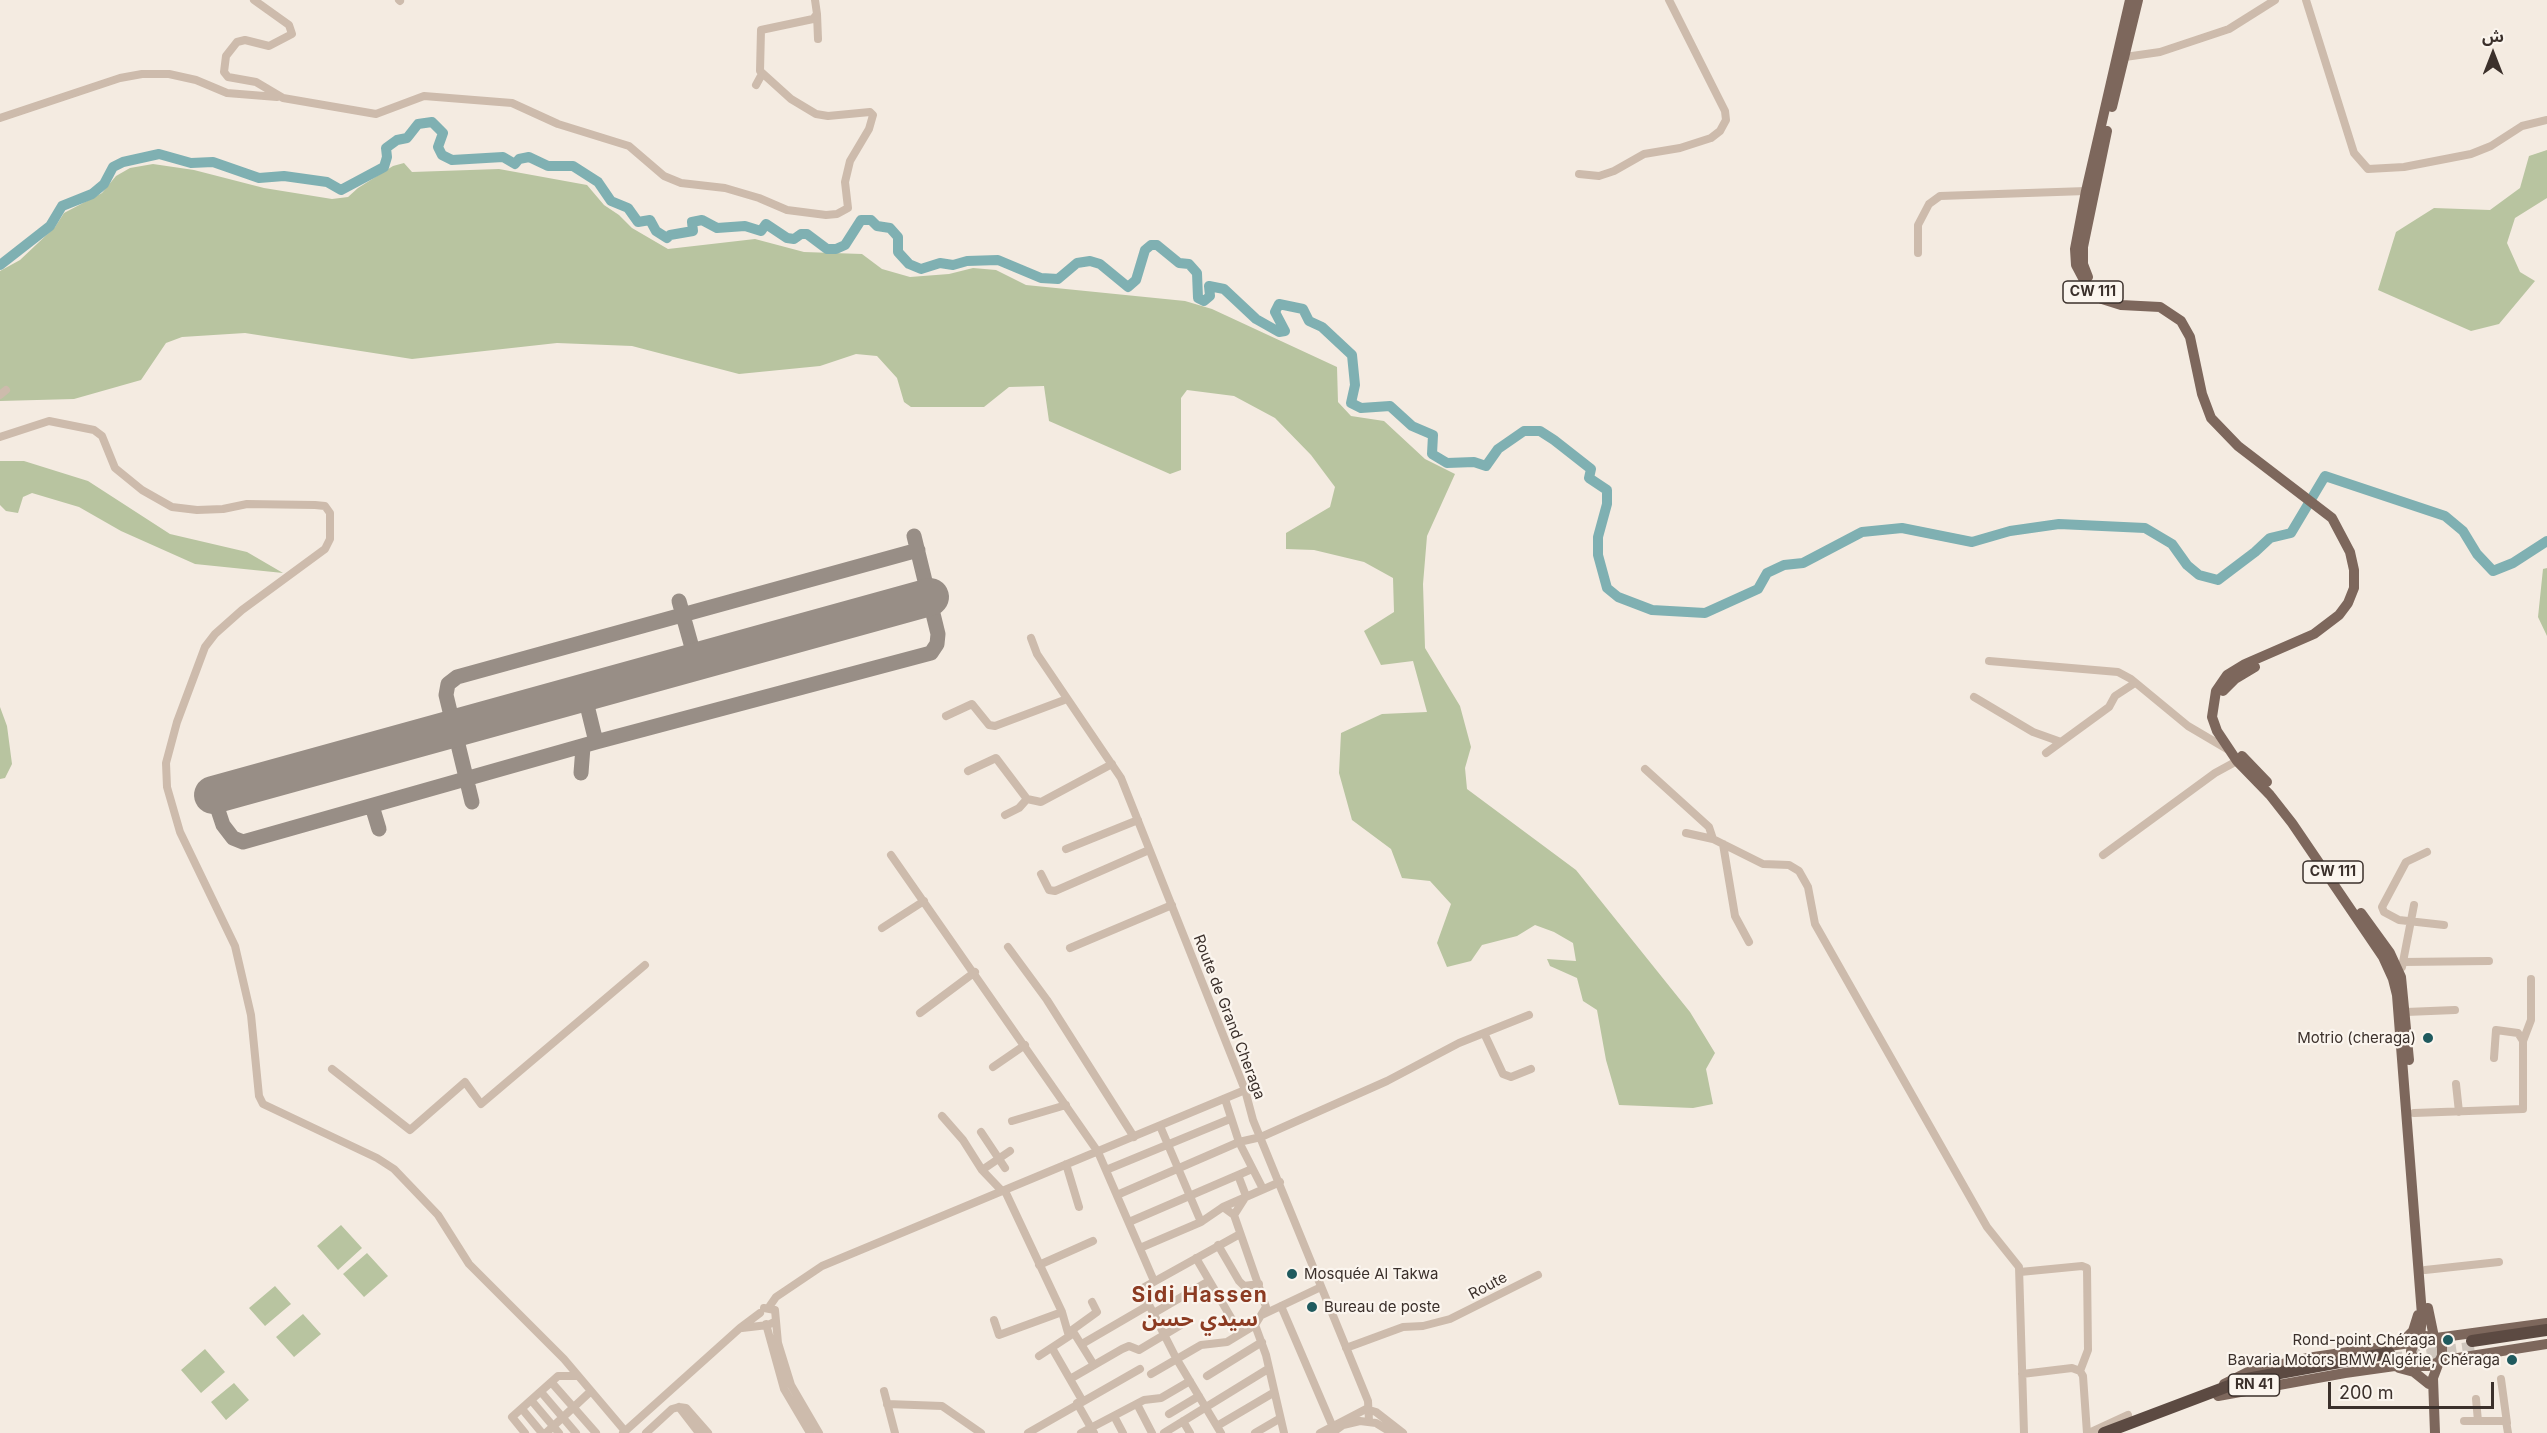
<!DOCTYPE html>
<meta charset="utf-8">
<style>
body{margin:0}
#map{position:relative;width:2547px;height:1433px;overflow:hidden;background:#f4ebe1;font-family:Inter,"Noto Sans Arabic",sans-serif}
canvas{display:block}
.north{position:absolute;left:2463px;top:24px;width:60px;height:60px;-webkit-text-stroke:4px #fbf5ee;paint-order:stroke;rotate:0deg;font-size:16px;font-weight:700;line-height:24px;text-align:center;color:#3b302b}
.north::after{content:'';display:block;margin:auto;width:21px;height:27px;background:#3b302b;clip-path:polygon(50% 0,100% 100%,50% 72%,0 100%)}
.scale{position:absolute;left:2328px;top:1382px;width:166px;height:27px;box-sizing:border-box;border:3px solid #3b302b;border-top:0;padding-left:8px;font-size:18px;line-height:21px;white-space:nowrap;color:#3b302b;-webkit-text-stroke:4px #fbf5ee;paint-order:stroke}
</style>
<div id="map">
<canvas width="2547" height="1433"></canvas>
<div class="north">ش</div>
<div class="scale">200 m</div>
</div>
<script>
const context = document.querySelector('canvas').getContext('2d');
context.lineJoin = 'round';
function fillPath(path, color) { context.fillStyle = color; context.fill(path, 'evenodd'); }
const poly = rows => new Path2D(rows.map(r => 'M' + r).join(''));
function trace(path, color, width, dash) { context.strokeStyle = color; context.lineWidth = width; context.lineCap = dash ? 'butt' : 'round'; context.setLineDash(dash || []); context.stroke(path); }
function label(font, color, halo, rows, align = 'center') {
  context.font = font + ' Inter,"Noto Sans Arabic",sans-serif'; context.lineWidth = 4.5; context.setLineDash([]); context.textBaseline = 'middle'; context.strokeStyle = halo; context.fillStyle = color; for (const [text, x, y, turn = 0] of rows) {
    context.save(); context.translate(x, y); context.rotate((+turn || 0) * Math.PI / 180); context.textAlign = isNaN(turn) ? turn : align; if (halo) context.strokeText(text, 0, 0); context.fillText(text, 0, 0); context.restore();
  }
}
const green = poly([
 [2547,150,2547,198,2515,218,2507,243,2520,272,2535,281,2499,324,2471,331,2378,290,2396,232,2434,208,2490,210,2520,188,2529,156],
 [404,163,412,172,499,169,587,185,604,205,619,215,632,228,668,249,755,239,804,252,862,254,882,269,910,277,949,274,973,268,996,270,1026,285,1185,301,1212,309,1337,367,1338,402,1351,416,1384,421,1425,459,1455,474,1427,536,1423,584,1425,648,1460,706,1471,747,1465,768,1467,789,1576,870,1690,1012,1715,1053,1706,1069,1713,1104,1693,1108,1619,1105,1606,1060,1597,1010,1583,1001,1577,978,1550,966,1547,959,1576,961,1573,943,1554,932,1535,925,1517,936,1482,945,1471,961,1447,967,1437,943,1451,904,1430,881,1402,878,1391,849,1352,820,1339,773,1341,733,1382,714,1427,712,1413,661,1381,665,1364,631,1394,612,1393,578,1364,562,1314,550,1286,549,1286,533,1330,507,1335,487,1311,455,1275,418,1234,396,1187,390,1181,398,1181,470,1170,474,1049,421,1044,386,1009,387,984,407,911,407,904,402,897,378,877,356,856,354,820,366,739,374,632,346,557,343,412,359,245,333,182,337,166,343,141,380,74,399,0,401,0,271,20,260,55,227,64,213,102,193,116,176,130,168,153,164,194,170,264,188,332,199,348,197,358,188,393,166],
 [0,461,24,461,88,481,170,534,247,552,283,573,195,564,121,531,79,507,32,493,23,497,18,513,6,511,0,505],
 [2547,568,2547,636,2538,617,2543,569],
 [0,707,7,726,12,764,5,778,0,779],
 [341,1225,362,1248,338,1270,317,1246],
 [367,1253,388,1276,364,1297,343,1274],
 [275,1286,291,1304,265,1326,249,1308],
 [303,1314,321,1334,294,1357,276,1337],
 [205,1349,225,1372,201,1393,181,1370],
 [234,1383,249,1400,226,1420,211,1402]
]);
const river = poly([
 [0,265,50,226,62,206,92,194,104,184,113,167,123,162,159,154,191,163,213,162,259,178,284,176,327,182,341,190,384,167,387,157,386,148,397,140,407,138,418,124,432,122,443,133,438,147,442,155,452,160,503,157,515,164,519,159,529,157,548,166,573,166,598,182,611,201,628,208,638,222,650,220,656,231,667,238,670,235,693,231,692,222,702,220,717,228,745,226,761,231,766,224,787,238,794,239,801,234,807,234,827,249,836,249,845,245,861,220,871,220,877,226,890,228,898,237,898,252,909,264,921,269,940,263,953,265,967,261,998,260,1041,278,1058,279,1077,263,1090,261,1100,264,1128,287,1136,280,1145,250,1151,245,1157,245,1179,263,1189,264,1197,273,1198,298,1204,301,1210,296,1209,286,1224,289,1256,319,1279,332,1285,331,1275,312,1279,304,1303,309,1309,321,1322,327,1352,355,1355,385,1351,403,1361,408,1390,406,1412,426,1433,435,1432,454,1447,463,1474,462,1486,466,1498,449,1524,431,1540,431,1554,440,1591,469,1589,478,1607,490,1607,504,1598,537,1598,555,1607,588,1618,597,1652,610,1705,613,1758,589,1767,573,1784,565,1803,563,1862,532,1902,528,1972,542,2010,531,2059,524,2145,528,2172,544,2187,565,2199,575,2218,580,2255,552,2270,538,2291,533,2325,476,2445,516,2463,531,2477,554,2493,571,2513,563,2547,541]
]);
const taxiway = poly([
 [679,601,696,662],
 [584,693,596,742],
 [581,773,583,747],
 [213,795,223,825,233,838,243,842,596,742,931,653,937,644,938,634,914,536],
 [472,802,446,695,448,684,457,677,918,550],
 [372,806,379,829]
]);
const runway = poly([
 [213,795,930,597]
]);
const highwayTunnel = poly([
 [2391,1359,2476,1347]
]);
const minor = poly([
 [254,0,289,25,292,34,269,46,245,40,237,42,226,56,224,72,228,77,256,82,283,98,376,114,424,96,512,103,558,124,629,146,664,176,681,183,725,188,759,198,787,210,826,215,837,214,848,208,845,182,850,161,869,129,873,115,870,112,828,116,816,114,791,99,760,71,761,30,813,19,817,14,815,0],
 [399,0,400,1],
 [2306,0,2354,153,2368,169,2404,167,2471,154,2491,146,2522,126,2547,120],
 [817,14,818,39],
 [2125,57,2160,52,2229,29,2275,0],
 [756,85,762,74],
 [0,118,120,78,142,74,169,74,196,80,227,93,277,97],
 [1579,174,1599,176,1614,171,1644,154,1680,148,1711,138,1720,131,1726,120,1725,111,1669,0],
 [1918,253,1918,225,1929,204,1940,196,2086,191],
 [0,395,6,390],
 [0,437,49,421,94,430,102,436,115,468,142,490,172,507,197,510,223,509,247,504,315,505,325,506,330,513,330,539,325,549,242,610,215,634,205,647,177,722,166,763,167,787,180,832,235,946,251,1015,259,1096,263,1104,377,1158,394,1169,438,1215,469,1264,564,1359,625,1431],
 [1031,638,1037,654,1121,778,1245,1090,1253,1120,1368,1401,1369,1421],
 [1989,661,2118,672,2131,679,2188,726,2227,749],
 [1974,697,2033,732,2061,742],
 [946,716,972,704,989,725,995,726,1067,699],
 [2046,753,2109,707,2115,696,2135,683],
 [1645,769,1709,827,1713,839],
 [968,771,996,758,1027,799,1041,802,1112,764],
 [1005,815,1019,808,1027,799],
 [1686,833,1713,839,1763,864,1789,865,1799,871,1808,887,1815,924,1987,1227,2019,1267,2024,1433],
 [1723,844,1735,916,1749,942],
 [1066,849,1138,820],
 [2427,852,2406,862,2382,907,2384,912,2399,920,2444,925],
 [891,855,1098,1152,1154,1281],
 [2103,855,2215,773,2237,761],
 [1041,874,1049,890,1055,891,1149,850],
 [882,928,924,901],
 [1008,947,1047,1000,1134,1137],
 [1070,948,1172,905],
 [2403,962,2489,961],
 [2402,967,2414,905],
 [2406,1012,2455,1010],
 [920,1013,975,972],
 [1484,1033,1503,1074,1511,1077,1531,1069],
 [2523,1041,2531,1020,2531,979],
 [993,1067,1025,1045],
 [332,1069,410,1130,465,1082,481,1104,645,965],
 [2456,1084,2459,1112],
 [1225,1099,1239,1142,1263,1189],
 [2414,1113,2523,1109,2523,1041,2518,1033,2496,1030,2494,1058],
 [942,1116,963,1140,982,1170,1002,1191],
 [1012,1121,1066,1105],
 [1160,1126,1201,1222],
 [981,1132,1005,1168],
 [1066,1164,1079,1207],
 [982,1170,1010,1151],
 [1106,1170,1230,1119],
 [1238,1175,1246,1196,1234,1215,1266,1307,1255,1325,1266,1355,1284,1433],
 [1005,1191,1062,1312,1068,1333,1097,1312,1092,1302],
 [1117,1195,1239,1142,1261,1137,1387,1081,1459,1043,1529,1015],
 [1223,1207,1280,1182],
 [1129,1222,1252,1169],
 [1218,1245,1239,1281,1244,1286,1259,1284],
 [1140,1248,1201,1222,1223,1207,1234,1215],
 [1196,1258,1240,1333],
 [1039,1265,1093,1241],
 [2425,1270,2499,1262],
 [2020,1272,2082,1266,2087,1268,2088,1350,2080,1371],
 [1281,1306,1332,1425],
 [769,1307,776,1297,822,1266,1245,1090],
 [1154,1313,1209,1281],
 [1262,1315,1321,1287],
 [994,1320,999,1335,1062,1312],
 [776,1321,778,1343,791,1385,819,1433],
 [766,1324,784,1389,810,1433],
 [742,1328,768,1325,776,1321,775,1310,764,1308],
 [1082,1344,1149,1305],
 [1052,1348,1082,1400],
 [1346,1348,1403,1327,1423,1326,1450,1319,1538,1275],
 [1039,1356,1074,1333,1094,1365],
 [1151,1374,1201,1345,1227,1342,1255,1325],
 [2022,1374,2072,1368,2080,1371,2083,1376,2087,1433],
 [1207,1376,1262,1342],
 [1070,1379,1122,1349,1129,1346,1139,1350,1184,1323],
 [2501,1379,2507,1423],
 [552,1383,596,1433],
 [884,1391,895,1433],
 [541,1392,576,1433],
 [2476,1399,2478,1421],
 [531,1400,559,1433],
 [1077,1403,1094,1433],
 [887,1404,942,1406,981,1433],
 [1137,1404,1152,1433],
 [679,1407,686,1408,708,1433],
 [679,1407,699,1433],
 [522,1409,542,1433],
 [1169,1414,1199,1396],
 [1114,1416,1123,1433],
 [1183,1421,1190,1433],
 [2464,1421,2506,1421,2508,1433],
 [1217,1426,1273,1393],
 [525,1433,512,1417,558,1376,578,1376],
 [546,1433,591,1391],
 [623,1433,740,1328,760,1313],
 [646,1433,672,1409,679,1407],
 [1028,1433,1140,1369],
 [1081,1433,1144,1400,1161,1398,1190,1381],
 [1164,1433,1268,1369],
 [1221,1433,1176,1358,1141,1289,1240,1234],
 [1255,1433,1279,1419],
 [1320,1433,1366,1409,1376,1412,1403,1433],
 [1332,1433,1343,1425,1360,1421,1376,1423,1392,1433],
 [2089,1433,2128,1415]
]);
const major = poly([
 [2130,0,2086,191,2075,249,2076,265,2086,284,2102,299,2121,305,2160,307,2181,321,2190,337,2202,394,2211,418,2238,446,2332,518,2350,552,2354,570,2354,588,2348,603,2339,615,2314,634,2245,664,2227,675,2216,691,2212,717,2217,731,2237,761,2270,795,2292,823,2383,957,2393,979,2397,995,2422,1315,2420,1338],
 [2112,107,2138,0],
 [2088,277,2083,264,2083,247,2107,131],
 [2223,691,2235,679,2255,667],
 [2242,756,2267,782],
 [2361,913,2390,953,2401,977,2409,1060],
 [2428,1308,2434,1337],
 [2415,1342,2411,1351,2413,1359,2420,1366,2428,1366,2439,1362,2442,1356,2442,1346,2436,1338],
 [2400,1344,2413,1331,2418,1315],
 [2439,1361,2547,1344],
 [2399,1368,2414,1372,2429,1384],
 [2224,1384,2248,1372,2307,1358,2410,1343,2425,1336,2436,1338,2547,1323],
 [2218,1396,2345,1373,2416,1363],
 [2435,1433,2433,1378,2439,1362]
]);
const highway = poly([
 [2472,1341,2547,1330],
 [2104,1433,2247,1379,2389,1353]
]);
const markers = [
 [2428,1038,6,"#1f5a5e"],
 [1292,1274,6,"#1f5a5e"],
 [1312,1307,6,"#1f5a5e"],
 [2448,1340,6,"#1f5a5e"],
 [2512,1360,6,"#1f5a5e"]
];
const shields = [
 [2093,292,60],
 [2333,872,60],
 [2254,1385,51]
];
const shieldNames = [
 ["CW 111",2093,292],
 ["CW 111",2333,872],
 ["RN 41",2254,1385]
];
const streetNames = [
 ["Route de Grand Cheraga",1229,1017,69],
 ["Route",1488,1286,-28]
];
const poiNames = [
 ["Motrio (cheraga)",2416,1038],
 ["Mosquée Al Takwa",1304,1274,"left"],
 ["Bureau de poste",1324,1307,"left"],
 ["Rond-point Chéraga",2436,1340],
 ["Bavaria Motors BMW Algérie, Chéraga",2500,1360]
];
const districtNames = [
 ["Sidi Hassen",1200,1296],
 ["سيدي حسن",1200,1320]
];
fillPath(green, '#b8c4a0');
trace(river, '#7fb0b2', 10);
trace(taxiway, '#988e86', 15);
trace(runway, '#988e86', 38);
trace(highwayTunnel, '#cfc6bd', 12, [12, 6]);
trace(minor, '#cdbbac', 8);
trace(major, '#7d675c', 10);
trace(highway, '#5c4a42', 12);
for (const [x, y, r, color] of markers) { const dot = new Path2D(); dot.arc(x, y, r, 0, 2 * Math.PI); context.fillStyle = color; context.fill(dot); trace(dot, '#fbf5ee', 2); }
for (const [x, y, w] of shields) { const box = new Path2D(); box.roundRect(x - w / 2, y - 11, w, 22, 4.5); context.fillStyle = '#fbf5ee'; context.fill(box); trace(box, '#3b302b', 1.5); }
label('bold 14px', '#3b302b', null, shieldNames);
label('15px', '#3b302b', '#fbf5ee', streetNames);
label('15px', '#3b302b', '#fbf5ee', poiNames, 'right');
context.letterSpacing = '1.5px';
label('bold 21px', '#8c3b22', '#fbf5ee', districtNames);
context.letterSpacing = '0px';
</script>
